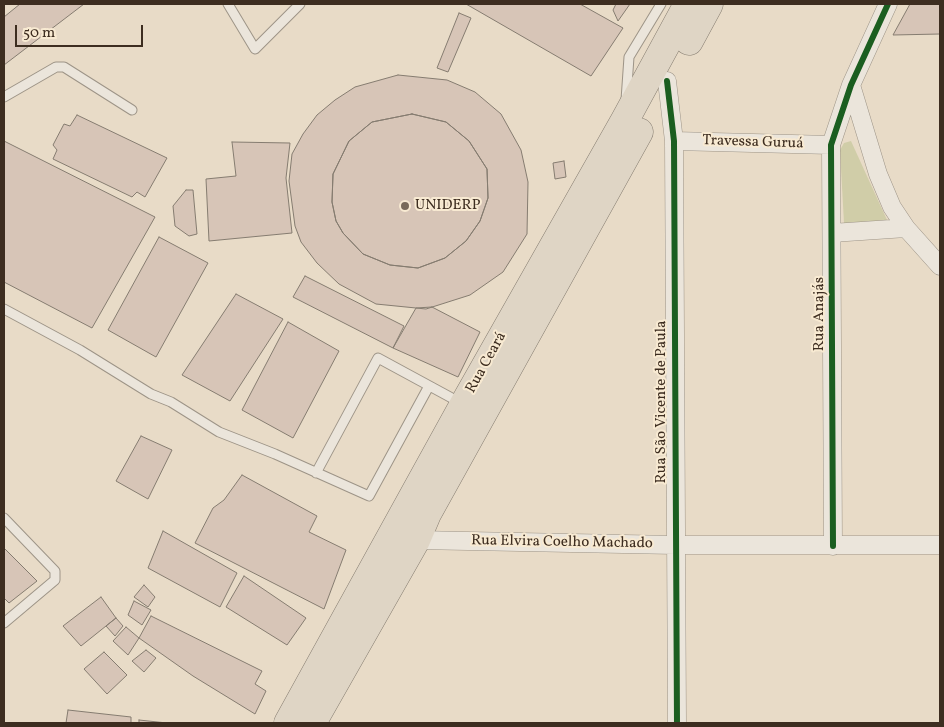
<!DOCTYPE html>
<meta charset="utf-8">
<style>
body{margin:0}
#map{position:relative;width:944px;height:727px;overflow:hidden;background:#e8dbc7;font-family:Vollkorn,serif}
canvas{display:block}
.frame{position:absolute;inset:0;border:5px solid #3d2d20;pointer-events:none}
.scale{position:absolute;left:15px;top:25px;width:128px;height:22px;box-sizing:border-box;border:2px solid #3d2d20;border-top:0;padding-left:6px;font-size:15px;line-height:18px;white-space:nowrap;color:#3d2d20;-webkit-text-stroke:4px #f8ead2;paint-order:stroke}
</style>
<div id="map">
<canvas width="944" height="727"></canvas>
<div class="frame"></div>
<div class="scale">50 m</div>
</div>
<script>
const context = document.querySelector('canvas').getContext('2d');
context.lineJoin = 'round';
function fillPath(path, color) { context.fillStyle = color; context.fill(path, 'evenodd'); }
const poly = rows => new Path2D(rows.map(r => 'M' + r).join(''));
function trace(path, color, width, dash) { context.strokeStyle = color; context.lineWidth = width; context.lineCap = dash ? 'butt' : 'round'; context.setLineDash(dash || []); context.stroke(path); }
function label(font, color, halo, rows, align = 'center') {
  context.font = font + ' Vollkorn,serif'; context.lineWidth = 4; context.setLineDash([]); context.textBaseline = 'middle'; context.strokeStyle = halo; context.fillStyle = color; for (const [text, x, y, turn = 0] of rows) {
    context.save(); context.translate(x, y); context.rotate((+turn || 0) * Math.PI / 180); context.textAlign = isNaN(turn) ? turn : align; if (halo) context.strokeText(text, 0, 0); context.fillText(text, 0, 0); context.restore();
  }
}
const green = poly([
 [851,141,887,220,885,226,844,223,840,150,844,143]
]);
const building = poly([
 [20,4,84,4,4,65,4,17,20,4],
 [466,4,580,4,623,28,591,76,466,4],
 [616,4,630,4,618,21,613,10,616,4],
 [910,4,940,4,940,34,893,35,910,4],
 [459,13,471,18,448,72,437,68,459,13],
 [398,75,447,80,475,92,501,114,521,150,528,182,527,234,503,272,470,295,426,309,376,304,339,284,317,263,301,242,295,226,289,181,292,154,303,134,317,115,335,100,355,87,398,75],
 [412,114,446,122,469,141,487,169,488,198,480,221,466,241,445,258,418,268,390,265,363,254,343,233,336,221,332,202,333,174,349,141,372,122,412,114],
 [412,114,446,122,469,141,487,169,488,198,480,221,466,241,445,258,418,268,390,265,363,254,343,233,336,221,332,202,333,174,349,141,372,122,412,114],
 [77,115,167,158,145,197,137,192,132,197,53,159,57,150,53,145,64,124,70,126,77,115],
 [4,141,155,217,92,328,4,282,4,141],
 [232,142,290,143,286,178,292,233,209,241,206,179,236,176,232,142],
 [564,161,566,177,555,179,553,163,564,161],
 [186,190,193,190,197,234,189,236,175,226,173,206,186,190],
 [159,237,208,263,156,357,108,330,159,237],
 [305,276,404,326,393,348,293,297,305,276],
 [236,294,283,319,230,401,182,375,236,294],
 [432,307,480,332,458,377,393,348,416,308,432,307],
 [288,322,339,351,293,438,242,410,288,322],
 [141,436,172,450,148,499,116,481,141,436],
 [242,475,317,516,309,532,346,550,324,609,195,543,213,508,224,500,242,475],
 [163,531,237,573,220,607,148,568,163,531],
 [4,548,37,581,9,603,4,598,4,548],
 [244,576,306,618,287,645,226,607,244,576],
 [144,585,155,597,148,607,134,597,144,585],
 [101,597,116,618,81,646,63,626,101,597],
 [134,601,151,610,142,625,128,615,134,601],
 [151,616,262,671,255,684,266,691,255,714,193,676,139,638,151,616],
 [116,618,123,626,115,636,106,626,116,618],
 [126,627,139,638,128,655,113,641,126,627],
 [146,650,156,658,144,672,132,661,146,650],
 [104,652,127,675,107,694,84,669,104,652],
 [68,710,131,717,131,723,66,723,68,710],
 [139,720,167,723,139,723,139,720]
]);
const service = poly([
 [228,4,255,49,300,4],
 [4,97,56,67,64,67,132,110],
 [626,100,629,57,661,4],
 [4,309,80,350,151,394,171,402,219,432,275,454,369,496,429,386],
 [316,473,378,358,461,403],
 [4,518,55,571,55,580,4,623]
]);
const minor = poly([
 [667,81,674,141,677,723],
 [851,85,878,174,892,207,906,228,940,266],
 [674,141,831,145],
 [832,233,906,228],
 [407,537,416,540,675,545,940,545],
 [833,546,831,145,851,85,888,4]
]);
const primary = poly([
 [689,41,709,4],
 [288,723,464,404,625,120,688,4],
 [312,723,416,540,427,514,639,132]
]);
const cycleway = poly([
 [667,81,674,141,677,723],
 [833,546,831,145,851,85,888,4]
]);
const markers = [
 [405,206,5,"#796a5a"]
];
const streetNames = [
 ["Travessa Guruá",753,143,2],
 ["Rua Anajás",820,314,-90],
 ["Rua Ceará",487,363,-61],
 ["Rua São Vicente de Paula",662,402,-90],
 ["Rua Elvira Coelho Machado",562,543,1]
];
const poiNames = [
 ["UNIDERP",415,206]
];
fillPath(green, '#d0cda8');
fillPath(building, '#d7c5b7');
trace(building, '#857c70', 1);
trace(service, '#9d9487', 11);
trace(minor, '#9d9487', 19);
trace(primary, '#857c70', 29);
trace(service, '#ebe5db', 9);
trace(minor, '#ebe5db', 18);
trace(primary, '#dfd5c5', 28);
trace(cycleway, '#1b5e20', 6);
for (const [x, y, r, color] of markers) { const dot = new Path2D(); dot.arc(x, y, r, 0, 2 * Math.PI); context.fillStyle = color; context.fill(dot); trace(dot, '#f8ead2', 2); }
label('15px', '#3d2d20', '#f8ead2', streetNames);
label('15px', '#3d2d20', '#f8ead2', poiNames, 'left');
</script>
